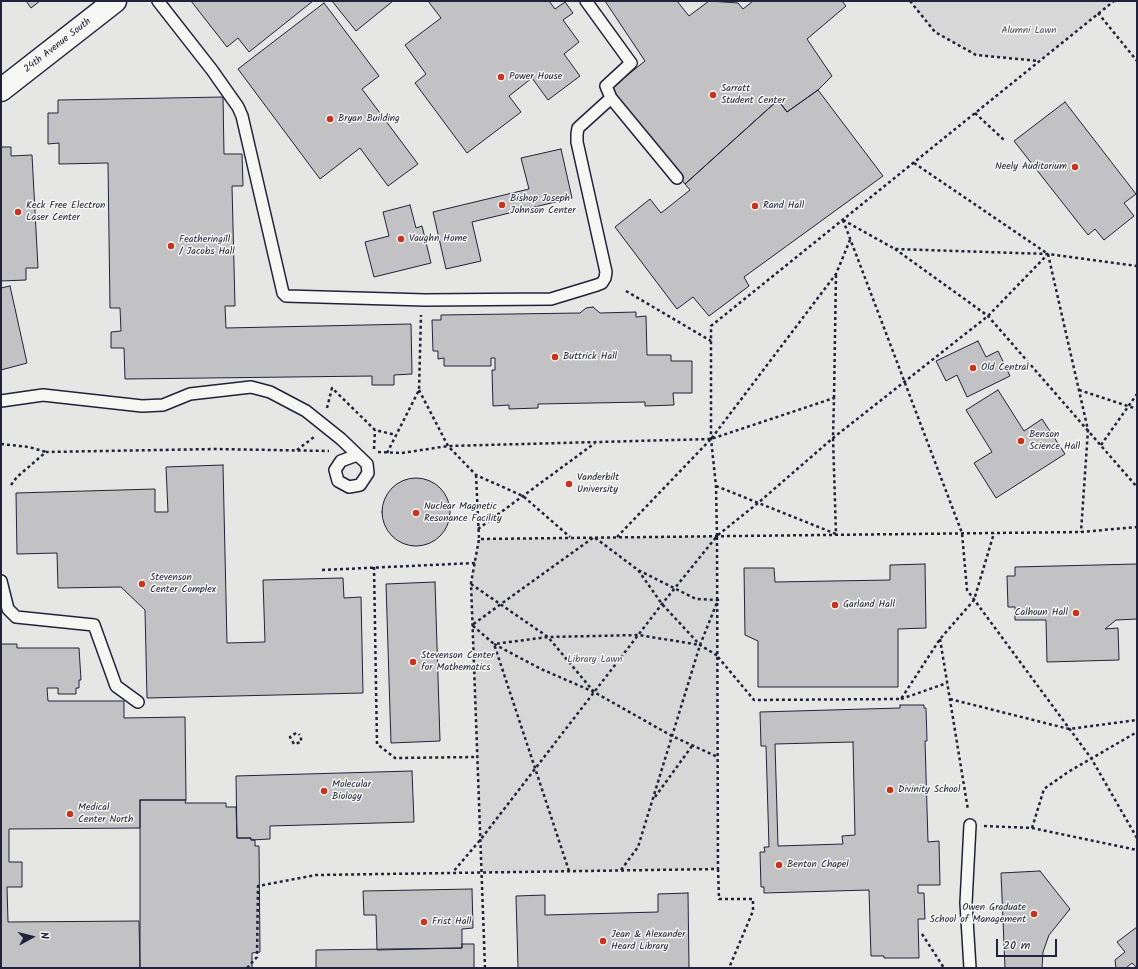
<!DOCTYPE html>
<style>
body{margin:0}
#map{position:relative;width:1138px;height:969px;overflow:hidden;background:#f6f6f2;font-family:Kalam,sans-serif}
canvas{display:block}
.frame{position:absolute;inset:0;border:2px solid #22223b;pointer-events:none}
.north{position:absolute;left:12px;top:917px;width:40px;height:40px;-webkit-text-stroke:3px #f6f6f2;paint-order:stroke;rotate:83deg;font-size:11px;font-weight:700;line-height:16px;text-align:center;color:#22223b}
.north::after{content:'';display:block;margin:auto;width:14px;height:18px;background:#22223b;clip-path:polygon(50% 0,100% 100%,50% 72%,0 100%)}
.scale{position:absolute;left:996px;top:939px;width:61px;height:18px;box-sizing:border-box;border:2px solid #22223b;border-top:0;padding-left:5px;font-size:12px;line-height:14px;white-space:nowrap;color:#22223b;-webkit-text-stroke:3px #f6f6f2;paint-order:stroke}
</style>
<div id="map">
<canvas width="1138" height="969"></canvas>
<div class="frame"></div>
<div class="north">N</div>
<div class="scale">20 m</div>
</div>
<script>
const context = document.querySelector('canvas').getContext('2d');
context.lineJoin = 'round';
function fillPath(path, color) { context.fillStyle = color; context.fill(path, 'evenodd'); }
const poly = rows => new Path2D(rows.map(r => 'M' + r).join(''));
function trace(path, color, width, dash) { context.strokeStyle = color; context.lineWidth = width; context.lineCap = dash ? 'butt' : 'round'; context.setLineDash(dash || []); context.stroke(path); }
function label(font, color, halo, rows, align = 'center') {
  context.font = font + ' Kalam,sans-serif'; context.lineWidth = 3; context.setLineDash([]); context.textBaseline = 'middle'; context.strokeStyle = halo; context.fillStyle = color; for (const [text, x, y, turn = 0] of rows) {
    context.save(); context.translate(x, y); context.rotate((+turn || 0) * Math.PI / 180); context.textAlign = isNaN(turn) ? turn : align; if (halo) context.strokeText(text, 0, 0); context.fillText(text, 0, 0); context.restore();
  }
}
const built = poly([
 [1,1,1137,1,1137,968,1,968]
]);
const green = poly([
 [910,1,1114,1,1039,61,976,55,935,32],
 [717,536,718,869,482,872,471,583,479,539]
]);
const building = poly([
 [26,1,40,1,31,8,26,1],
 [191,1,313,1,249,52,238,38,227,47,191,1],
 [332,1,393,1,356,31,332,1],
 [428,1,549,1,555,9,565,2,573,13,563,20,579,42,564,54,580,76,548,100,532,78,509,96,521,112,467,153,415,83,426,74,405,45,441,18,428,1],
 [605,1,677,1,689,16,709,1,738,3,743,9,753,1,842,1,846,6,807,39,832,76,818,90,787,112,778,100,685,184,610,89,645,61,605,1],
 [324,3,379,76,362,89,418,164,388,186,360,148,320,179,238,69,324,3],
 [818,90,883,176,744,277,749,286,709,316,693,297,677,309,615,227,650,199,661,213,690,190,685,184,778,100,787,112,818,90],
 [223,97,224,154,242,154,243,186,232,186,235,306,225,306,226,328,411,324,412,374,394,375,394,385,372,385,372,376,125,379,124,348,111,348,111,332,121,331,120,308,110,308,108,163,59,164,59,143,48,144,48,113,58,113,58,100,223,97],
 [1065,102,1136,194,1124,203,1134,216,1104,240,1095,229,1088,235,1014,141,1065,102],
 [1,147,11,147,11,156,32,155,38,268,26,268,26,280,1,281,1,147],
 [561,149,572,198,472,222,481,261,446,269,433,212,529,189,521,158,561,149],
 [410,205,416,228,422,226,431,263,374,277,365,242,389,236,383,212,410,205],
 [10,286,27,363,1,370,1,288,10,286],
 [593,307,600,313,636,312,636,317,646,316,647,355,671,355,671,361,692,361,692,393,673,393,674,405,645,406,645,402,538,404,538,408,509,409,509,405,493,406,492,370,495,370,495,358,491,358,491,366,444,366,444,358,438,359,438,351,433,351,432,320,441,320,441,315,580,313,586,308,593,307],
 [978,341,986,357,998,351,1010,376,967,397,957,375,946,381,936,361,978,341],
 [998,390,1024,431,1042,419,1065,454,996,498,974,463,992,452,966,410,998,390],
 [223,465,227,643,265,642,263,580,343,578,344,598,361,597,363,693,147,698,145,610,121,587,58,588,57,553,17,554,16,493,155,489,155,512,168,512,166,467,223,465],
 '382 512a34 34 0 1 1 68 0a34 34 0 1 1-68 0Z',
 [925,564,926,628,898,629,898,687,758,687,758,641,745,635,744,568,774,568,775,582,890,580,890,565,925,564],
 [1137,564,1137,619,1116,620,1105,629,1118,628,1119,660,1047,662,1046,620,1015,620,1015,607,1008,607,1007,576,1015,576,1015,567,1137,564],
 [435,582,440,741,391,743,386,584,435,582],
 [1,644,17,644,17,648,79,648,81,680,79,680,79,688,76,688,76,694,58,694,58,688,47,688,48,701,124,701,124,718,185,717,186,800,140,800,140,828,9,829,9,862,22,862,22,887,7,887,8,922,139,921,140,968,1,968,1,644],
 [900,705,924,705,924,708,926,708,927,741,925,741,928,842,939,841,940,885,918,885,918,893,924,893,925,919,918,919,919,958,884,958,884,956,871,956,869,890,764,893,764,887,761,887,760,852,765,852,764,847,769,847,766,746,761,746,760,712,900,708,900,705],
 [853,742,855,835,842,836,843,844,778,846,775,744,853,742],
 [412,771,414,822,270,826,270,839,251,840,251,838,237,838,236,776,412,771],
 [140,800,186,800,185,803,226,803,226,807,236,807,237,838,251,838,251,840,255,840,255,846,259,846,260,952,252,953,252,968,140,968,140,800],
 [1040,871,1070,909,1049,935,1043,952,1042,968,1005,968,1001,873,1040,871],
 [472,889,473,928,462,929,462,948,377,950,376,915,364,915,363,891,472,889],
 [688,893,689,968,518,968,516,896,545,895,545,915,658,912,658,894,688,893],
 [1137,927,1137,968,1132,963,1126,968,1116,968,1115,960,1125,952,1117,942,1137,927],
 [462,944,474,944,474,968,313,968,316,968,316,950,462,948,462,944]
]);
const path = poly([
 [910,1,935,32,976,55,1039,61],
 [1098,13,1137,61],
 [975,113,1004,140],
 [914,163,1048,254,1088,430,1081,532],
 [843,220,962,533,967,590,1091,758,1137,838],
 [843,220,895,249,1048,254,1137,266],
 [895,249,988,316,1137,487],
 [626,291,711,341],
 [419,390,448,446,476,475,523,496,570,537],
 [1079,390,1137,409],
 [834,398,836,274],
 [327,408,332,388,375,430,396,435],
 [1,444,29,447,46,452],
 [1101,445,1137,394],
 [374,449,375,430],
 [297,450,314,437],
 [378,452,402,453,448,446,711,439],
 [387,453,419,390,421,315],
 [476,475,479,539],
 [11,485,17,477,46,452,215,449,329,451],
 [716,486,836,534,833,438,834,398,711,439,836,274,850,240],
 [478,529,595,443],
 [718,535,758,503,833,438,988,316,1048,254],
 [717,536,716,486,711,439,711,326,1114,1],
 [617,537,710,440],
 [374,567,377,744,395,758,478,757],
 [322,570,475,563],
 [471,584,548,637,594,692,672,736,718,757],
 [940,639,968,810],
 [718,657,754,700,901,699,940,639,974,600,994,533],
 [594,692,541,669,494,644,548,637,639,635,700,645,718,600,696,599,638,570],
 [901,699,947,683],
 [950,699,1069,729,1137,720],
 [296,733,290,737,294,744,301,742,301,737,299,734],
 [655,797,692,746],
 [984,826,1032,828,1137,850],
 [1032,828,1044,789,1068,772,1137,732],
 [718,869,719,899,753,899,753,911,729,968],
 [621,870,638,847,700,645],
 [569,871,494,644,472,625,594,537,638,570,662,604,700,645,718,656],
 [922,934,944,968],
 [247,968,257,957,258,886,316,875,718,869,717,536,662,604,481,839,453,872],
 [485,968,471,583,479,539,1081,532,1137,527]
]);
const service = poly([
 [158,1,212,70,238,107,242,116,283,293,286,296,425,300,551,299,597,285,602,283,605,278,606,272,577,142,577,134,578,128,611,98,606,86,631,63,586,1],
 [611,98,677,178],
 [1,401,43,395,142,406,163,405,190,394,251,387,270,392,306,411,341,439,367,464,368,473,360,485,349,487,338,481,335,470,341,461,357,455],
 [1,581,8,609,16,617,94,625,116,686,138,702],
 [970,825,966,903,970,968]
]);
const minor = poly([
 [1,90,115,1]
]);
const markers = [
 [501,77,4,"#c8321e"],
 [713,95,4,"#c8321e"],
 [330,119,4,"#c8321e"],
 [1075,167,4,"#c8321e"],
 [502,205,4,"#c8321e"],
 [755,206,4,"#c8321e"],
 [18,212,4,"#c8321e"],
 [401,239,4,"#c8321e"],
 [171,246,4,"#c8321e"],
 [555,357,4,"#c8321e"],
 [973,368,4,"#c8321e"],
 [1021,441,4,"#c8321e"],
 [569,484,4,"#c8321e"],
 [416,513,4,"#c8321e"],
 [142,584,4,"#c8321e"],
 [835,605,4,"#c8321e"],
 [1076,613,4,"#c8321e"],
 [413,662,4,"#c8321e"],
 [890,790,4,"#c8321e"],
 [324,791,4,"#c8321e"],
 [70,814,4,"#c8321e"],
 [779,865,4,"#c8321e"],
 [1034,914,4,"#c8321e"],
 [424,922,4,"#c8321e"],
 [603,941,4,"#c8321e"]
];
const parkNames = [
 ["Alumni Lawn",1029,31],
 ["Library Lawn",595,660]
];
const streetNames = [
 ["24th Avenue South",58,46,-38]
];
const poiNames = [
 ["Power House",509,77],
 ["Sarratt",721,89],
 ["Student Center",721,101],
 ["Bryan Building",338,119],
 ["Neely Auditorium",1067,167,"right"],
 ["Bishop Joseph",510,199],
 ["Johnson Center",510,211],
 ["Keck Free Electron",26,206],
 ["Laser Center",26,218],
 ["Rand Hall",763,206],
 ["Vaughn Home",409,239],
 ["Featheringill",179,240],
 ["/ Jacobs Hall",179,252],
 ["Buttrick Hall",563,357],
 ["Old Central",981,368],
 ["Benson",1029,435],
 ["Science Hall",1029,447],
 ["Vanderbilt",577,478],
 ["University",577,490],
 ["Nuclear Magnetic",424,507],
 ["Resonance Facility",424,519],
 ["Stevenson",150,578],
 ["Center Complex",150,590],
 ["Garland Hall",843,605],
 ["Calhoun Hall",1068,613,"right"],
 ["Stevenson Center",421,656],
 ["for Mathematics",421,668],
 ["Molecular",332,785],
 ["Biology",332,797],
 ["Divinity School",898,790],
 ["Medical",78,808],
 ["Center North",78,820],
 ["Benton Chapel",787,865],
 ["Owen Graduate",1026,908,"right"],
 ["School of Management",1026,920,"right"],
 ["Frist Hall",432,922],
 ["Jean & Alexander",611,935],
 ["Heard Library",611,947]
];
fillPath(built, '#e6e6e4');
fillPath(green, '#d7d7d7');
fillPath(building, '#c2c2c4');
trace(building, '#22223b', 1);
trace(service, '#22223b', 14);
trace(minor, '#22223b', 25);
trace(path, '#22223b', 2.5, [3, 3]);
trace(service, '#f6f6f2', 11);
trace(minor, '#f6f6f2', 22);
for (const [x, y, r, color] of markers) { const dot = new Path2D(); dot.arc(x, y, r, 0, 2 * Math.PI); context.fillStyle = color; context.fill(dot); trace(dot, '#f6f6f2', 1.5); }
label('10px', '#4f4f62', '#f6f6f2', parkNames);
label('10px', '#22223b', '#f6f6f2', streetNames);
label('10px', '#22223b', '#f6f6f2', poiNames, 'left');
</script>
